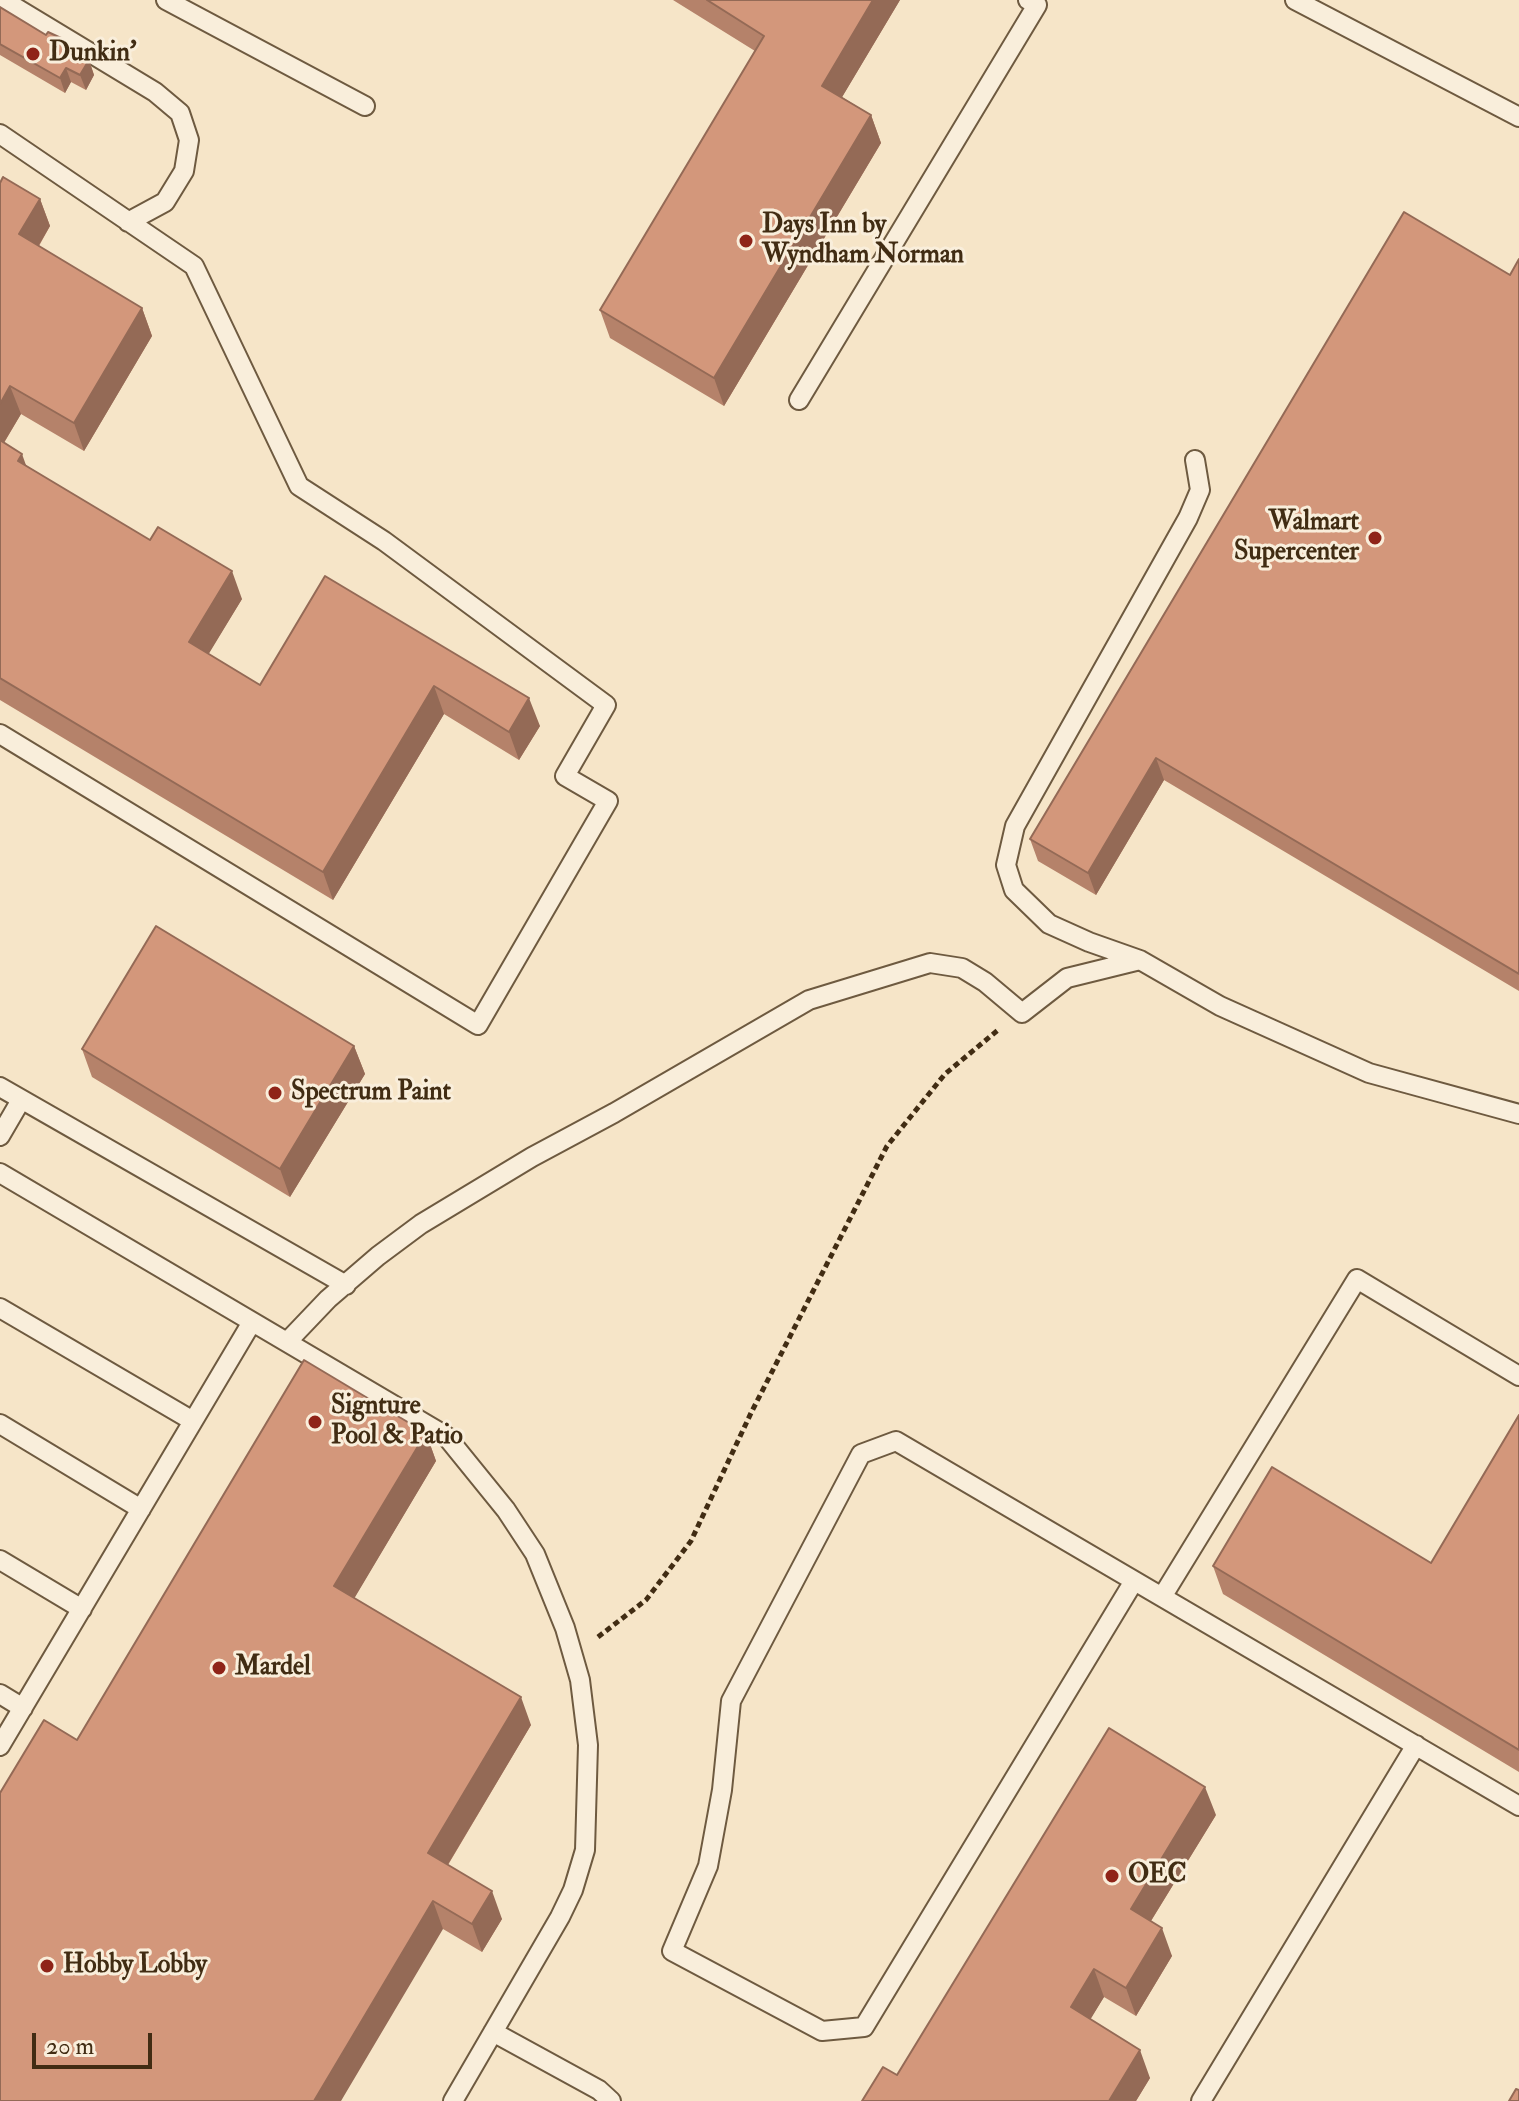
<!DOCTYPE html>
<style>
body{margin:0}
#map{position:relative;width:1519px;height:2101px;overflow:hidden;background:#f6e5c8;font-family:"IM FELL Double Pica",serif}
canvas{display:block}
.scale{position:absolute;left:32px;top:2033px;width:120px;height:36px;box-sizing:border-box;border:4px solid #412c13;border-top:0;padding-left:10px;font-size:24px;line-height:28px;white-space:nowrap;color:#412c13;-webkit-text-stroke:6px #f9eedb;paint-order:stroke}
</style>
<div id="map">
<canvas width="1519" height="2101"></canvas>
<div class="scale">20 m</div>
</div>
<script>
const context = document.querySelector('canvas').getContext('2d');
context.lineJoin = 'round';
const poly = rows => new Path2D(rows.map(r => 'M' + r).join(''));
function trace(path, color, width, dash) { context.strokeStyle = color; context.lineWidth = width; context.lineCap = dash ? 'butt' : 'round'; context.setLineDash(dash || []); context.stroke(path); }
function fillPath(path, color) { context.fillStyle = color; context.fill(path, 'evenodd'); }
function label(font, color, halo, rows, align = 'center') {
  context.font = font + ' "IM FELL Double Pica",serif'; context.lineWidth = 6; context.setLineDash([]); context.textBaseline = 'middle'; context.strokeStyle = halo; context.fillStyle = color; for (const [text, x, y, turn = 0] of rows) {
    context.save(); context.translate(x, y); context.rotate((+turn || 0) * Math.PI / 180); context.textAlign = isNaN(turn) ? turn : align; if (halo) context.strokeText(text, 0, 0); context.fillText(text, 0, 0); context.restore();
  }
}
const path = poly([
 [598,1637,646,1600,691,1541,751,1413,887,1146,945,1074,998,1030]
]);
const service = poly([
 [3,0,155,92,180,113,189,140,184,171,165,202,128,222],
 [166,0,365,106],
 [1295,0,1519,117],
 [0,134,194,266,299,486,384,541,606,705,565,776,608,801,478,1025,0,734],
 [799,400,1037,5,1028,0],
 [1195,460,1200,490,1188,518,1015,826,1006,865,1014,890,1049,924,1089,942,1140,960,1220,1006,1369,1073,1519,1114],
 [0,1087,346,1285],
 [0,1136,21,1100],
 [0,1173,446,1436,506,1510,535,1554,565,1628,580,1680,588,1745,585,1850,573,1890,560,1917,453,2101],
 [0,1308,193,1421],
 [287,1342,328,1299,378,1256,421,1224,532,1157,614,1113,809,1000,930,963,962,968,985,982,1022,1013,1067,978,1140,960],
 [0,1424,141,1509],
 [0,1560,82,1609],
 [1134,1581,864,2027,822,2031,672,1951,708,1866,722,1790,731,1701,861,1454,896,1441,1162,1597,1357,1279,1519,1376],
 [1162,1597,1519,1806],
 [0,1694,23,1708],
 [0,1746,252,1322],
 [493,2032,599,2090,611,2101],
 [1201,2101,1416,1745]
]);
const wall = poly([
 [673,0,900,0,842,97,871,115,881,143,724,406,610,338,600,310,755,51],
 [0,7,46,35,89,60,94,75,86,90,71,82,65,93,0,55],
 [0,183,40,199,50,226,39,246,142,308,152,336,84,451,21,414,4,443,27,466,242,599,208,654,260,685,325,576,540,726,519,760,444,714,333,900,0,700],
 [1519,259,1519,991,1164,780,1096,895,1038,861,1030,839,1510,275],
 [354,1046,365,1074,290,1197,92,1077,82,1049],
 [1519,1415,1519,1772,1223,1594,1213,1566,1431,1563],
 [426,1433,436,1461,354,1598,531,1725,448,1865,502,1919,482,1952,443,1929,77,1740],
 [1216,1815,1151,1921,1172,1956,1136,2016,1104,1997,1090,2019,1150,2078,1136,2101,862,2101,897,2075]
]);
const shadedWall = poly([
 [873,0,900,0,832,114,822,86],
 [89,60,94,75,86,90,80,75],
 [66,68,71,82,65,93,60,78],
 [871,115,881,143,724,406,714,378],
 [40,199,50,226,29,262,19,234],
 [142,308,152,336,84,451,74,423],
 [10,386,21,414,0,449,0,404],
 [22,454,32,482,18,461],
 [232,571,242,599,199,670,189,642],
 [434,686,444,714,333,900,323,872],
 [529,698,540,726,519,760,509,732],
 [1156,758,1164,780,1096,895,1088,873],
 [354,1046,365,1074,290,1197,280,1169],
 [426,1433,436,1461,345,1614,334,1586],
 [521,1697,531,1725,438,1881,428,1853],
 [1205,1787,1216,1815,1141,1937,1131,1909],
 [492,1891,502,1919,482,1952,472,1924],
 [433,1901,443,1929,341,2101,314,2101],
 [1162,1928,1172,1956,1136,2016,1126,1988],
 [1094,1969,1104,1997,1081,2035,1071,2007],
 [1140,2050,1150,2078,1136,2101,1109,2101]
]);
const building = poly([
 [707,0,873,0,822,86,871,115,714,378,600,310,764,36,707,0],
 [0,7,46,35,48,32,61,38,59,43,89,60,80,75,66,68,60,78,0,44,0,7],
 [3,177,40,199,19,234,142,308,74,423,10,386,0,404,0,183,3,177],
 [1404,212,1510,275,1519,259,1519,974,1156,758,1088,873,1030,839,1404,212],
 [0,440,22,454,18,461,150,540,158,527,232,571,189,642,260,685,325,576,529,698,509,732,434,686,323,872,0,678,0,440],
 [156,926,354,1046,280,1169,82,1049,156,926],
 [304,1360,426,1433,334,1586,521,1697,428,1853,492,1891,472,1924,433,1901,314,2101,0,2101,0,1793,44,1720,77,1740,304,1360],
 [1519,1415,1519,1750,1213,1566,1272,1467,1431,1563,1519,1415],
 [1109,1728,1205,1787,1131,1909,1162,1928,1126,1988,1094,1969,1071,2007,1140,2050,1109,2101,862,2101,883,2067,897,2075,1109,1728],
 [1516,2089,1519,2090,1519,2101,1509,2101,1516,2089]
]);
const markers = [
 [33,54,8,"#8f2418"],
 [746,241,8,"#8f2418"],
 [1375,538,8,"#8f2418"],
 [275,1093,8,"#8f2418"],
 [315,1422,8,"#8f2418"],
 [219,1668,8,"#8f2418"],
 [1112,1876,8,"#8f2418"],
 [47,1966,8,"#8f2418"]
];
const poiNames = [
 ["Dunkin'",49,54],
 ["Days Inn by",762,226],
 ["Wyndham Norman",762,256],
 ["Walmart",1359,523,"right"],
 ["Supercenter",1359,553,"right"],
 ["Spectrum Paint",291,1093],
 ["Signture",331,1407],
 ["Pool & Patio",331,1437],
 ["Mardel",235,1668],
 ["OEC",1128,1876],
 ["Hobby Lobby",63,1966]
];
trace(service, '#6e5a40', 22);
trace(path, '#412c13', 5, [6, 4]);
trace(service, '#f9eedb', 18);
fillPath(wall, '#b5826a');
fillPath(shadedWall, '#946a56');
fillPath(building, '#d3977b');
trace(building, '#946a56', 2);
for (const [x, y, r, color] of markers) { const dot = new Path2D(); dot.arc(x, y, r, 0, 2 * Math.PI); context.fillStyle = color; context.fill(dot); trace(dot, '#f9eedb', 3); }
label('bold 26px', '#412c13', '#f9eedb', poiNames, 'left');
</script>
